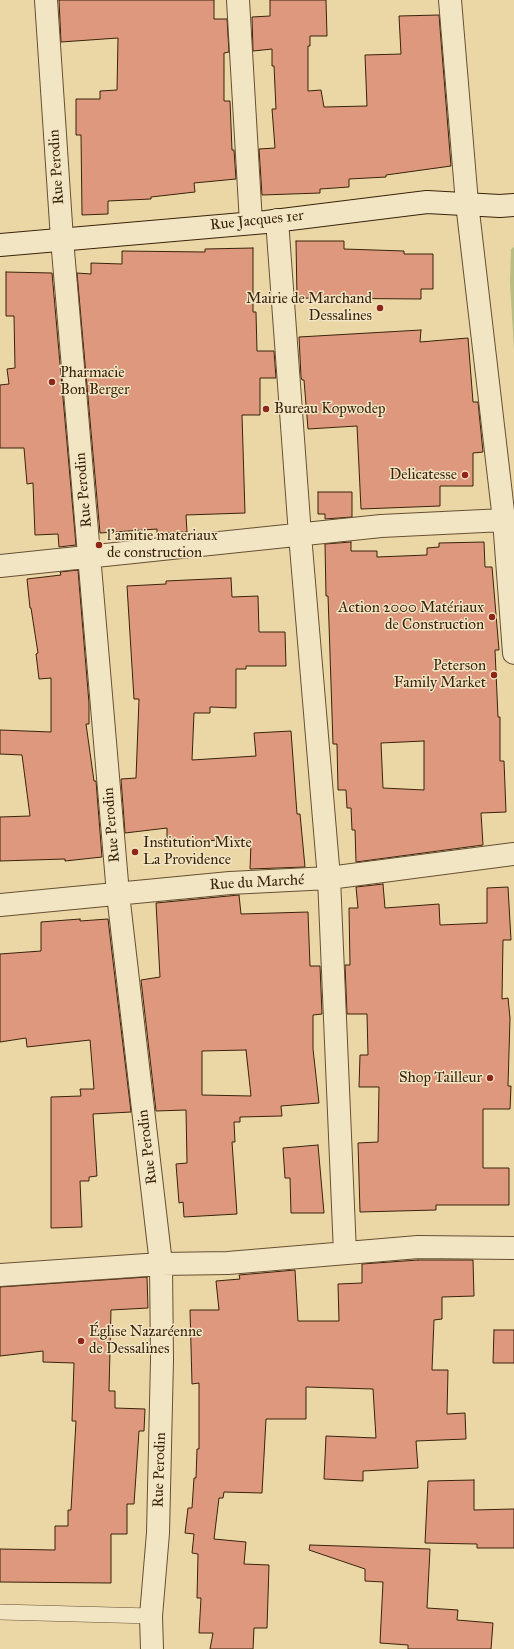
<!DOCTYPE html>
<meta charset="utf-8">
<style>
body{margin:0}
canvas{display:block;background:#ebd7a5}
</style>
<canvas width="514" height="1649"></canvas>
<script>
const context = document.querySelector('canvas').getContext('2d');
context.lineJoin = 'round';
function fillPath(path, color) { context.fillStyle = color; context.fill(path, 'evenodd'); }
const poly = rows => new Path2D(rows.map(r => 'M' + r).join(''));
function trace(path, color, width, dash) { context.strokeStyle = color; context.lineWidth = width; context.lineCap = dash ? 'butt' : 'round'; context.setLineDash(dash || []); context.stroke(path); }
function label(font, color, halo, rows, align = 'center') {
  context.font = font + ' "IM FELL Great Primer",serif'; context.lineWidth = 3; context.setLineDash([]); context.textBaseline = 'middle'; context.strokeStyle = halo; context.fillStyle = color; for (const [text, x, y, turn = 0] of rows) {
    context.save(); context.translate(x, y); context.rotate((+turn || 0) * Math.PI / 180); context.textAlign = isNaN(turn) ? turn : align; if (halo) context.strokeText(text, 0, 0); context.fillText(text, 0, 0); context.restore();
  }
}
const green = poly([
 [514,247,514,350,510,283,511,249]
]);
const building = poly([
 [59,0,214,0,214,19,227,19,229,52,224,53,224,101,230,101,232,150,234,150,236,179,194,183,195,192,151,197,151,199,108,201,108,214,82,215,81,135,76,135,76,99,100,99,100,91,117,90,118,38,61,42,59,0],
 [270,0,326,0,327,36,310,36,310,46,308,46,308,91,321,90,324,107,367,106,365,55,401,54,399,16,439,15,451,166,386,175,386,177,349,179,349,187,320,189,320,193,262,195,259,149,275,148,272,109,276,109,274,66,272,66,272,49,253,51,252,17,270,16,270,0],
 [296,241,344,241,344,249,404,251,404,254,433,254,433,289,421,289,421,299,297,298,296,241],
 [253,248,253,312,256,312,257,351,274,351,276,378,260,378,260,415,242,415,245,513,186,515,187,532,157,533,157,529,100,533,77,273,91,274,91,263,122,264,122,251,205,252,205,249,253,248],
 [6,272,52,273,76,545,59,547,58,534,35,535,33,483,27,484,24,448,0,448,0,385,9,384,7,369,15,368,14,316,6,316,6,272],
 [421,330,420,342,468,338,473,402,478,402,483,452,473,453,473,486,440,486,440,506,361,509,357,426,308,429,304,380,302,380,301,377,299,337,421,330],
 [318,492,352,492,352,517,325,519,325,514,318,514,318,492],
 [351,542,351,551,377,551,377,557,427,555,427,548,439,547,439,543,484,542,485,567,492,567,499,650,495,650,498,717,500,717,500,761,504,761,506,812,481,813,483,845,356,862,355,830,352,830,351,808,347,808,346,790,338,790,337,744,333,744,329,624,328,596,326,596,325,544,351,542],
 [424,741,424,790,383,788,381,743,424,741],
 [78,570,89,703,89,724,86,724,94,781,96,781,102,857,65,861,65,859,0,861,0,817,30,816,22,755,0,754,0,730,51,732,51,678,39,679,36,654,38,653,31,608,30,608,27,579,61,575,60,572,78,570],
 [231,578,232,597,258,596,259,632,285,632,286,666,246,666,246,669,236,669,236,708,210,707,210,713,194,713,192,760,256,756,254,733,291,731,297,814,300,814,305,867,250,869,251,843,241,843,240,839,167,843,167,828,125,833,121,779,136,778,139,699,134,699,127,586,166,584,166,581,231,578],
 [383,884,385,908,439,904,440,925,487,923,487,888,508,887,511,940,503,940,502,999,508,998,510,1018,508,1086,511,1086,510,1109,483,1109,483,1168,509,1168,509,1205,436,1205,436,1210,360,1212,358,1143,378,1142,379,1087,359,1087,360,1055,368,1055,367,1014,347,1014,345,965,350,965,349,908,358,908,356,887,383,884],
 [239,895,241,914,308,912,310,966,320,966,322,1014,313,1015,313,1049,319,1103,281,1106,282,1116,240,1117,240,1122,234,1122,235,1142,232,1142,237,1214,184,1217,183,1202,179,1203,176,1164,187,1163,186,1110,156,1111,141,980,160,977,156,903,239,895],
 [246,1050,251,1096,202,1095,202,1051,246,1050],
 [80,919,80,921,108,919,131,1112,93,1114,97,1176,89,1177,89,1181,80,1181,82,1227,51,1228,51,1097,81,1096,80,1089,94,1089,90,1040,27,1047,26,1038,0,1042,0,954,41,951,41,922,80,919],
 [318,1145,324,1213,291,1213,290,1178,285,1178,283,1148,318,1145],
 [418,1260,473,1260,474,1296,442,1297,442,1319,434,1320,432,1370,448,1370,447,1414,465,1413,466,1439,416,1441,418,1468,363,1471,363,1481,324,1479,326,1436,376,1438,373,1389,306,1387,306,1419,266,1419,262,1493,224,1492,223,1498,219,1498,214,1539,246,1542,244,1564,269,1565,267,1628,254,1628,253,1649,210,1649,213,1633,199,1633,201,1598,197,1598,198,1554,192,1553,194,1534,185,1533,188,1508,192,1508,194,1478,196,1478,197,1449,199,1449,199,1383,192,1384,190,1310,219,1310,216,1281,240,1279,239,1275,295,1270,298,1321,339,1321,338,1284,362,1283,362,1264,418,1260],
 [147,1277,148,1308,111,1310,109,1391,115,1391,115,1408,145,1409,144,1431,139,1431,134,1504,127,1504,127,1534,111,1534,111,1583,0,1582,0,1549,55,1550,55,1526,68,1526,68,1510,71,1510,76,1421,72,1421,74,1363,43,1362,43,1351,0,1356,0,1287,147,1277],
 [494,1330,514,1330,514,1363,493,1363,494,1330],
 [474,1480,474,1510,514,1509,514,1548,477,1548,477,1544,425,1543,428,1481,474,1480],
 [310,1545,430,1549,427,1608,458,1610,457,1620,493,1623,491,1649,408,1649,408,1645,380,1643,383,1582,365,1581,365,1569,309,1550,310,1545]
]);
const lane = poly([
 [0,1612,151,1616]
]);
const street = poly([
 [46,0,62,239,118,894,161,1264,162,1360,158,1533,151,1616,152,1649],
 [238,0,251,223],
 [450,0,467,203,504,520,514,653],
 [277,220,300,535,329,878,345,1253],
 [0,566,381,526,504,520],
 [0,905,230,883,329,878,514,854],
 [0,1275,161,1264,228,1263,418,1247,514,1248]
]);
const secondary = poly([
 [0,245,266,222,427,202,500,206,514,205]
]);
const markers = [
 [380,308,4,"#8f2418"],
 [52,382,4,"#8f2418"],
 [266,409,4,"#8f2418"],
 [465,475,4,"#8f2418"],
 [99,545,4,"#8f2418"],
 [492,617,4,"#8f2418"],
 [494,675,4,"#8f2418"],
 [135,852,4,"#8f2418"],
 [490,1078,4,"#8f2418"],
 [81,1341,4,"#8f2418"]
];
const streetNames = [
 ["Rue Perodin",57,167,-94],
 ["Rue Jacques 1er",257,221,-6],
 ["Rue Perodin",84,490,-95],
 ["Rue Perodin",112,825,-95],
 ["Rue du Marché",257,883,-3],
 ["Rue Perodin",148,1147,-97],
 ["Rue Perodin",160,1470,-88]
];
const poiNames = [
 ["Mairie de Marchand",372,299],
 ["Dessalines",372,316],
 ["Pharmacie",60,373,"left"],
 ["Bon Berger",60,390,"left"],
 ["Bureau Kopwodep",274,409,"left"],
 ["Delicatesse",457,475],
 ["l'amitie materiaux",107,536,"left"],
 ["de construction",107,553,"left"],
 ["Action 2000 Matériaux",484,608],
 ["de Construction",484,625],
 ["Peterson",486,666],
 ["Family Market",486,683],
 ["Institution Mixte",143,843,"left"],
 ["La Providence",143,860,"left"],
 ["Shop Tailleur",482,1078],
 ["Église Nazaréenne",89,1332,"left"],
 ["de Dessalines",89,1349,"left"]
];
fillPath(green, '#babe85');
fillPath(building, '#de987d');
trace(building, '#39230b', 1);
trace(lane, '#665032', 16);
trace(street, '#665032', 24);
trace(secondary, '#39230b', 24);
trace(lane, '#f2e5c4', 15);
trace(street, '#f2e5c4', 22);
trace(secondary, '#f2e5c4', 22);
for (const [x, y, r, color] of markers) { const dot = new Path2D(); dot.arc(x, y, r, 0, 2 * Math.PI); context.fillStyle = color; context.fill(dot); trace(dot, '#f2e5c4', 1.5); }
label('15px', '#39230b', '#f2e5c4', streetNames);
label('15px', '#39230b', '#f2e5c4', poiNames, 'right');
</script>
